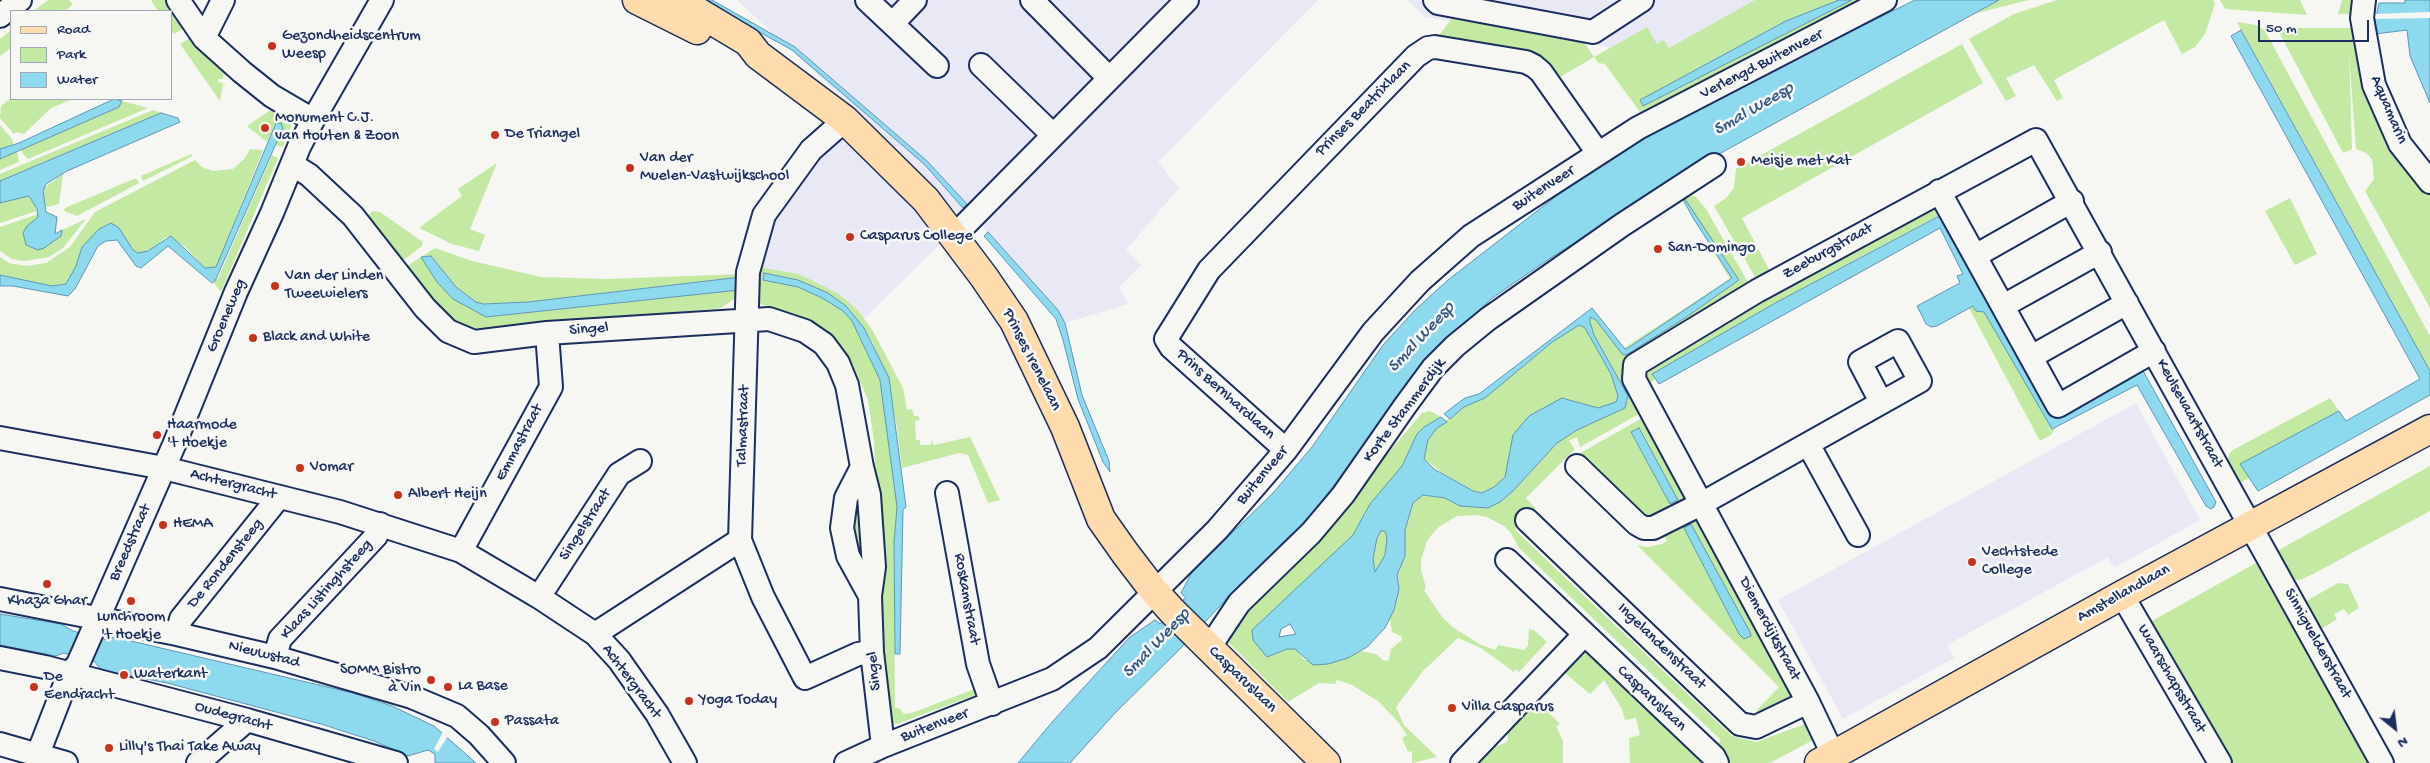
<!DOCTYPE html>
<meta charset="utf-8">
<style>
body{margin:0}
#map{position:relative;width:2430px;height:763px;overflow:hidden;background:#f6f6f2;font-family:"Gochi Hand",sans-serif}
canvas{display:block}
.legend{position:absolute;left:10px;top:10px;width:162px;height:90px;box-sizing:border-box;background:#f6f6f2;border:1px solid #9ea6b7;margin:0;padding:6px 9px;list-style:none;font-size:15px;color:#1b2f5e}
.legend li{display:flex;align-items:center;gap:10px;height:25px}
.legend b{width:25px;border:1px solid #9ea6b7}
.north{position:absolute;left:2370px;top:703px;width:50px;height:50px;-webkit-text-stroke:4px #f6f6f2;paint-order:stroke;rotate:151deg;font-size:14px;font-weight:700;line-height:20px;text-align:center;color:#1b2f5e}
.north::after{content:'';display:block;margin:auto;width:18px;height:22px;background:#1b2f5e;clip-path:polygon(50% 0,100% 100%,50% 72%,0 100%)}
.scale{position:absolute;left:2258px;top:20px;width:111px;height:22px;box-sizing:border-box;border:2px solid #1b2f5e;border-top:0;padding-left:6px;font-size:15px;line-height:18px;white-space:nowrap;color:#1b2f5e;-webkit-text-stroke:4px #f6f6f2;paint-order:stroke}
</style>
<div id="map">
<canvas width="2430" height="763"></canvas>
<ul class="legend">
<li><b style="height:6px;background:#fedbac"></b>Road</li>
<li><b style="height:14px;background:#c4e9a3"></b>Park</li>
<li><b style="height:14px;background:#8dd9ed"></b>Water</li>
</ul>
<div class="north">N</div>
<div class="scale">50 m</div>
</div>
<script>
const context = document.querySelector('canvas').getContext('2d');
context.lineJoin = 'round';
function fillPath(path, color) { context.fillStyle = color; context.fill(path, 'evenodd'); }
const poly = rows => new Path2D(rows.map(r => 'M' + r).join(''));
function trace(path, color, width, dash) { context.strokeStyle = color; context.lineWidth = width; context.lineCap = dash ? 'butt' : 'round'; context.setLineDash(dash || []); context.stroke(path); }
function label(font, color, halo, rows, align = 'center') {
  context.font = font + ' "Gochi Hand",sans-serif'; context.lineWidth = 5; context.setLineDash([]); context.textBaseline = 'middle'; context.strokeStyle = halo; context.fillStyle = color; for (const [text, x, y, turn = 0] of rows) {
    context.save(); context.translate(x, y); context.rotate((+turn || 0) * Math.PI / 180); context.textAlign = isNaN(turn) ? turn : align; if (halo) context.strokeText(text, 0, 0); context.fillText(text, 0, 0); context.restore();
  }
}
const built = poly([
 [737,0,1318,0,1158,162,1179,188,1126,250,1141,265,1119,287,1128,304,1065,323,1058,310,971,213,864,319,857,309,799,274,759,267,774,224,755,206,840,96],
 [1407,0,1764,0,1659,59,1593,44,1425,17],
 [2136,403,2200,520,2114,568,2108,557,1947,645,1954,658,1843,719,1778,600]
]);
const green = poly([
 [48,0,69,0,73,4,65,11,62,9,58,11,34,11],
 [151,0,169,0,186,27,174,34,171,30,171,11,158,11],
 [1755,0,1861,0,1645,119,1605,64,1598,63,1594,57,1555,80,1523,51,1442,36,1437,38,1453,17,1583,41,1594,57,1647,27,1657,44,1664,40,1669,48],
 [1999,0,2029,0,1973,14],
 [2057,0,2213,0,2215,4,2205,34,2195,47,2182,54,2164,20,2054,80,2063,98,2057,101,2034,65,2006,78,2016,96,2006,101,1969,39,2014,14],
 [2220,0,2300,0,2307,15,2225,9],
 [2342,0,2357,0,2356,14,2338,14],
 [2237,22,2256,25,2265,31,2430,336,2430,371],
 [2280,28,2356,28,2415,178,2430,195,2430,308,2365,191,2374,179,2372,159,2366,153,2356,149,2349,53,2352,149,2343,153,2279,32],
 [11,30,11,48,0,56,0,39],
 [193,36,224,70,223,79,218,79,218,82,223,83,220,101,180,44],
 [1962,44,1983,83,1742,218,1772,275,1758,282,1714,206,1726,198,1734,188,1736,169],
 [11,98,11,99,73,99,51,108,24,134,17,132,14,134,0,118,1,106],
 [122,101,148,108,28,159,23,154,21,149,118,107],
 [272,109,290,120,291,126,283,147,276,145,283,128,276,123,267,142,247,126],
 [153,110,161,113,0,181,0,174],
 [0,125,12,139,14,145,0,149],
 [250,149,263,150,216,267,205,268,184,246,166,237,155,247,143,253,138,253,133,250,119,228,82,247,76,266,66,284,52,286,0,275,0,257,9,263,27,266,46,263,70,247,95,212,195,160,202,167,213,171,233,169,245,158],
 [17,151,19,162,0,170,0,159],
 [191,154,193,156,143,181,141,176],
 [272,155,278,158,221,292,214,283,219,276],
 [497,163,470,229,485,235,479,251,452,244,419,228,462,196,458,189],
 [63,174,59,204,46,207,43,195,44,188],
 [136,178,139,183,77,216,64,211,65,208],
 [1689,195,1696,197,1706,209,1750,286,1633,360,1641,413,1580,447,1577,437,1569,441,1575,449,1526,498,1536,509,1515,530,1732,736,1756,742,1805,724,1815,739,1770,763,1726,763,1714,749,1721,740,1519,548,1511,533,1504,526,1487,517,1477,515,1457,516,1440,526,1433,533,1427,541,1421,560,1421,570,1426,588,1424,590,1442,617,1454,628,1481,645,1496,650,1498,645,1524,650,1528,646,1529,629,1534,630,1547,642,1519,672,1515,669,1514,672,1481,648,1458,638,1423,671,1396,707,1404,725,1437,757,1412,763,1412,751,1408,752,1402,738,1407,735,1398,722,1378,701,1352,685,1337,680,1335,684,1319,683,1288,702,1227,641,1230,628,1375,456,1388,453,1422,413,1430,411,1441,417,1424,427,1417,434,1402,466,1370,504,1353,535,1279,607,1267,657,1287,649,1295,649,1305,660,1348,658,1360,651,1376,654,1384,661,1389,660,1391,649,1402,640,1401,636,1392,632,1390,618,1399,589,1397,575,1405,556,1405,530,1413,503,1423,495,1445,498,1460,506,1488,508,1500,502,1513,491,1557,443,1577,430,1625,408,1628,396,1594,335,1590,322,1590,317,1596,320,1622,354,1626,355,1685,318,1739,280,1682,199],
 [24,196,29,196,37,211,0,223,0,203],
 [2290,198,2317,254,2295,265,2265,211],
 [1934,209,1938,216,1777,302,1652,374,1655,379,1650,384,1645,385,1645,377,1654,365,1759,300],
 [373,211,380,212,423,242,422,246,401,262,367,216],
 [38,214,38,217,27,226,61,236,62,230,86,219,63,248,49,257,24,261,12,259,0,251,0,227],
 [1697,225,1732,278,1685,311,1626,349,1624,348,1730,279],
 [435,248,472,261,541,277,607,279,742,274,741,277,528,302,483,304,476,302,456,287,431,256,422,257,437,282,486,317,739,290,734,299,721,308,500,330,481,329,464,326,449,318,404,268],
 [759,267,799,274,837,293,857,309,873,331,903,388,907,410,912,409,914,416,918,416,920,420,915,421,916,440,920,440,920,445,931,445,931,440,934,445,970,437,1000,500,988,503,968,455,959,453,902,468,896,421,873,343,828,293,763,280,798,287,822,298,843,311,852,321,880,380,897,507,894,542,895,708,899,708,904,714,912,713,977,688,978,694,897,724,892,723,890,720,885,689,874,441,868,400,853,364,842,347,826,331,791,313,757,303],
 [1973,306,1976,311,1984,312,2052,429,2055,428,2051,435,2040,441,1969,308],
 [1579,325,1585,328,1611,374,1618,396,1616,402,1598,408,1562,398,1505,477,1494,487,1482,493,1473,491,1444,474,1424,459,1428,440,1437,427,1464,407,1485,398,1551,343],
 [2330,398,2339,411,2241,464,2249,478,2237,485,2227,466,2229,454,2233,450],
 [1644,417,1686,499,1648,519,1575,456],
 [1639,428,1677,500,1670,504,1631,433],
 [2430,466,2430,511,2311,575,2300,580,2293,579,2277,551],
 [864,497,869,569,856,550,854,534,856,516],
 [1691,517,1699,519,1794,697,1763,715,1756,711,1779,687,1637,545,1647,547,1662,544,1667,541,1662,532],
 [1684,528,1744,639,1739,634],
 [1381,531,1385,531,1387,538,1385,555,1375,573,1373,560,1377,538],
 [2256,563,2368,763,2229,763,2150,622],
 [2338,583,2348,584,2359,608,2348,615,2344,609,2334,614,2337,619,2320,630,2305,605,2308,600],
 [1583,651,1587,651,1704,763,1630,763,1629,738,1640,735,1636,718,1625,720,1622,709,1604,680,1590,694,1566,674,1565,669],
 [1529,703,1545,709,1560,724,1556,726,1563,741,1563,763,1472,763,1491,743,1497,746,1505,743,1508,740,1507,731]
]);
const water = poly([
 [701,0,712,0,795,47,927,161,967,204,963,208,924,164,792,50,701,0],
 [1839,0,1852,0,1643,106,1640,100,1786,21,1839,0],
 [1915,0,1999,0,1670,181,1543,263,1491,299,1427,360,1314,512,1242,582,1184,645,1116,712,1070,763,1018,763,1053,721,1130,637,1155,620,1160,624,1183,600,1186,598,1181,593,1192,572,1273,493,1312,447,1383,345,1416,309,1448,280,1559,194,1650,135,1692,110,1915,0],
 [2405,0,2430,0,2430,103,2410,56,2407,30,2375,34,2375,21,2379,3,2405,3,2405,0],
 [2241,30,2430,371,2430,395,2258,491,2240,464,2339,411,2346,421,2420,379,2231,36,2241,30],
 [114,99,122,101,119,107,0,159,0,149,19,143,114,99],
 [161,113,178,118,180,122,67,171,46,184,43,191,46,212,57,217,55,234,62,230,61,236,44,248,38,250,26,245,23,233,27,226,38,217,37,209,29,196,0,203,0,181,161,113],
 [276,123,281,123,283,128,215,281,212,283,168,246,141,268,136,266,117,240,106,241,98,246,75,289,68,296,13,286,0,286,0,275,52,286,66,284,76,266,82,247,99,229,111,223,119,228,133,250,138,253,148,251,171,236,205,268,216,267,276,123],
 [1685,199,1739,280,1685,318,1626,355,1622,354,1596,320,1590,317,1590,322,1594,335,1628,396,1625,408,1577,430,1557,443,1513,491,1500,502,1488,508,1460,506,1445,498,1423,495,1413,503,1405,530,1405,556,1397,575,1399,589,1394,610,1385,628,1367,647,1348,658,1328,664,1313,665,1295,649,1287,649,1267,657,1253,640,1252,630,1353,535,1370,504,1402,466,1417,434,1424,427,1441,417,1447,422,1437,428,1428,440,1424,459,1434,469,1473,491,1482,493,1494,487,1505,477,1513,435,1529,416,1562,398,1598,408,1616,402,1618,396,1611,374,1585,328,1579,325,1551,343,1485,398,1464,407,1450,419,1444,414,1454,406,1465,398,1479,394,1592,308,1625,349,1628,348,1732,278,1693,218,1684,201,1685,199],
 [1381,531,1385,531,1387,538,1385,555,1375,572,1373,559,1377,538,1381,531],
 [1290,624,1296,634,1279,637,1281,629,1290,624],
 [1943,214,2054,413,2142,369,2216,502,2214,507,2211,509,2206,506,2137,385,2052,429,1984,312,1976,311,1973,306,1937,326,1931,327,1926,324,1917,306,1960,283,1957,276,1963,274,1940,228,1659,384,1652,374,1777,302,1943,214],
 [988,232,1058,310,1065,323,1082,395,1109,461,1110,472,1103,462,1078,399,1063,340,1056,319,984,236,988,232],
 [431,256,456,287,476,302,483,304,528,302,741,277,739,290,486,317,453,299,437,282,421,257,431,256],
 [764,273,798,280,828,293,846,306,864,328,889,378,906,507,903,510,900,654,895,654,894,542,897,507,880,380,852,321,843,311,822,298,798,287,763,280,764,273],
 [1639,428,1678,500,1670,504,1631,432,1639,428],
 [1691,524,1750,632,1751,636,1744,639,1739,634,1684,528,1691,524],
 [0,614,61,624,73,631,107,640,114,637,353,693,392,706,434,726,476,763,435,763,435,754,428,750,408,756,374,741,321,724,167,683,101,670,95,662,64,653,55,656,0,645,0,614]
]);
const pier = poly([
 [2430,12,2430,18,2372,19,2373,14],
 [444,730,449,734,438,752,434,749]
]);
const minor = poly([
 [178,0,204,38,242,72,272,96,313,120],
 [867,0,937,66],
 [1032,0,1109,78],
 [1435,0,1438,3,1593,32,1642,0],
 [2364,0,2362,18,2374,85,2400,144,2430,182],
 [0,16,20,0],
 [893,23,915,0],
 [204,38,223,0],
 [981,65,1053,135],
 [845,120,811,150,764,215,748,272,740,540,763,597,805,678,858,654,872,652],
 [293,165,309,175,353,216,425,308,448,331,474,342,547,333,769,319,805,331,824,344,838,363,847,385,862,467,869,495,874,567,870,596,872,652,883,746],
 [1939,191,2058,406,2154,351],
 [954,236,1187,0],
 [1975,256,2072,201],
 [2003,306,2100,252],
 [2031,357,2127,303],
 [0,438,164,468,340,512,461,551,539,597,595,634,619,660,657,714,685,763],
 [1808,444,1858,535],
 [1286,450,1171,347,1166,339,1209,270,1416,56,1428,48,1435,47,1526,62,1534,66,1541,72,1598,153],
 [1577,466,1637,524,1644,528,1653,528,1701,504,1920,381,1898,341,1860,362,1881,402],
 [862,467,846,498,842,528,848,556,870,596],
 [947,493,978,664,992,704],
 [1527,520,1740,724,1756,727,1808,702],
 [461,551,551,387,547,333],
 [1507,560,1714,757,1717,763],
 [2122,595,2220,763],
 [539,597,619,474,640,461],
 [0,599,177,634,275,657,412,697,457,716,479,735,504,763],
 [177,634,181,619,279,497],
 [595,634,740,540],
 [1209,648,1239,603,1311,533,1343,495,1405,406,1433,368,1455,346,1488,319,1622,225,1714,165],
 [275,657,280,639,376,536,380,524],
 [0,658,45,667,247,720,396,763],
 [0,744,66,763],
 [38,754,69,674,78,664,174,445,236,292,272,213,299,147,313,120,382,0],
 [198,763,247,720],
 [846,763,883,746,1052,679,1098,648,1217,530,1286,450,1373,332,1420,281,1471,236,1638,128,1885,0],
 [1462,763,1584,635],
 [1837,763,1808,702,1634,379,1635,365,1757,291,2036,140,2382,763]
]);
const major = poly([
 [637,0,697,30],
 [678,0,748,42,758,55,845,120,926,200,984,277,1014,321,1065,427,1101,519,1125,553,1154,591,1172,611,1326,763],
 [1819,763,2122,595,2430,429]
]);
const markers = [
 [272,46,5,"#c8321e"],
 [265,128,5,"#c8321e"],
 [495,135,5,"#c8321e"],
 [1741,162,5,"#c8321e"],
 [630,168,5,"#c8321e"],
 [850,237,5,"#c8321e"],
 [1658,249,5,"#c8321e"],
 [275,286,5,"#c8321e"],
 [253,338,5,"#c8321e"],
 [157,435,5,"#c8321e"],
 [300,468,5,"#c8321e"],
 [398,495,5,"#c8321e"],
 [163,525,5,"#c8321e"],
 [1972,562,5,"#c8321e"],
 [47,584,5,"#c8321e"],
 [131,601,5,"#c8321e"],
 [124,675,5,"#c8321e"],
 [431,680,5,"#c8321e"],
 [34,687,5,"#c8321e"],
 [448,687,5,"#c8321e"],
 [689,701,5,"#c8321e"],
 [1452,708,5,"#c8321e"],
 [495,722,5,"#c8321e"],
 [109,748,5,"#c8321e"]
];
const poiNames = [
 ["Gezondheidscentrum",282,37],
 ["Weesp",282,55],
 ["Monument C.J.",275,119],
 ["van Houten & Zoon",275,137],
 ["De Triangel",505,135],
 ["Van der",640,159],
 ["Muelen-Vastwijkschool",640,177],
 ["Meisje met Kat",1751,162],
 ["Casparus College",860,237],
 ["San-Domingo",1668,249],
 ["Van der Linden",285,277],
 ["Tweewielers",285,295],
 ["Black and White",263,338],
 ["Haarmode",167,426],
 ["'t Hoekje",167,444],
 ["Vomar",310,468],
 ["Albert Heijn",408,495],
 ["HEMA",173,525],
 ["Vechtstede",1982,553],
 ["College",1982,571],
 ["Khaza Ghar",47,602,"center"],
 ["Lunchroom",131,618,"center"],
 ["'t Hoekje",131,636,"center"],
 ["SOMM Bistro",421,671,"right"],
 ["à Vin",421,689,"right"],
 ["Waterkant",134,675],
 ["De",44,678],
 ["Eendracht",44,696],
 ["La Base",458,687],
 ["Yoga Today",699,701],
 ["Villa Casparus",1462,708],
 ["Passata",505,722],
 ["Lilly's Thai Take Away",119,748]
];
const streetNames = [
 ["Verlengd Buitenveer",1762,65,-27],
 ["Prinses Beatrixlaan",1364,109,-45],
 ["Aquamarin",2388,110,67],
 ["Buitenveer",1544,189,-33],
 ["Zeeburgstraat",1828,252,-29],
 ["Groeneweg",227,316,-67],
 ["Singel",589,330,-4],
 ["Prinses Irenelaan",1031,360,63],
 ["Prins Bernhardlaan",1225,395,42],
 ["Korte Stammerdijk",1405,411,-53],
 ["Keulsevaartstraat",2189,414,61],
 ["Talmastraat",744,426,-88],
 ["Emmastraat",520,443,-62],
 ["Buitenveer",1263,476,-50],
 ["Achtergracht",233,485,14],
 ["Singelstraat",586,525,-57],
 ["Breedstraat",131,543,-66],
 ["De Rondensteeg",226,564,-51],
 ["Klaas Listinghsteeg",327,590,-48],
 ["Amstellandlaan",2124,594,-29],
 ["Roskamstraat",966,599,80],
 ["Diemerdijkstraat",1769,629,62],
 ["Sinnigvelderstraat",2317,644,61],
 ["Ingelandenstraat",1661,647,44],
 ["Nieuwstad",264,655,14],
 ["Singel",875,671,-96],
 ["Waarschapsstraat",2171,679,60],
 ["Casparuslaan",1242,680,44],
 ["Achtergracht",631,682,53],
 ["Casparuslaan",1651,699,43],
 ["Oudegracht",233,717,15],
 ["Buitenveer",935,726,-21]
];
const waterNames = [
 ["Smal Weesp",1754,110,-30],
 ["Smal Weesp",1422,338,-47],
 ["Smal Weesp",1157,644,-46]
];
fillPath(built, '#e8e9f5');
fillPath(green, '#c4e9a3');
fillPath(water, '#8dd9ed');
trace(water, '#5f95b4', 1);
fillPath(pier, '#f6f6f2');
trace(minor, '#1b2f5e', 26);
trace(major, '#1b2f5e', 31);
trace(minor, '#f6f6f2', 22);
trace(major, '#fedbac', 28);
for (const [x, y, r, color] of markers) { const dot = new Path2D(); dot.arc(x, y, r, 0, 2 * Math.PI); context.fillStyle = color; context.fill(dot); trace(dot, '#f6f6f2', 2); }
label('16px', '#1b2f5e', '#f6f6f2', poiNames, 'left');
label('16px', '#1b2f5e', '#f6f6f2', streetNames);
label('italic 18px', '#385a82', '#f6f6f2', waterNames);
</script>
